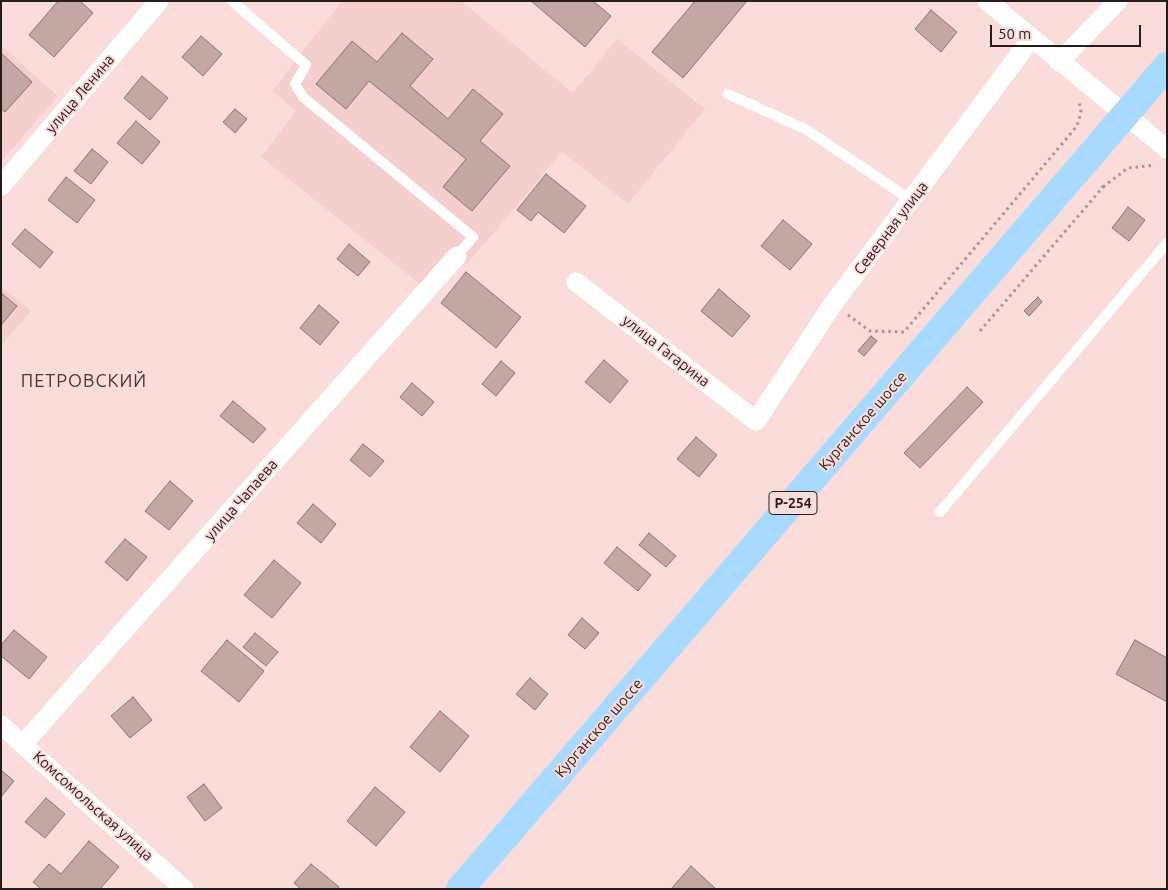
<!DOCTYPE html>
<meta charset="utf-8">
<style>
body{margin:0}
#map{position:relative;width:1168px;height:890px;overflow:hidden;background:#fadddb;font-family:Ubuntu,sans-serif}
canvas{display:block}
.frame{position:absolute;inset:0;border:2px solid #261c1c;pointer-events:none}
.scale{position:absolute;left:990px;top:25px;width:151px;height:22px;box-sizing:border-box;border:2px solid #261c1c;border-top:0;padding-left:6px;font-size:15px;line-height:18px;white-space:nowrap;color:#261c1c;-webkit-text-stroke:4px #fadddb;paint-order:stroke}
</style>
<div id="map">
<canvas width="1168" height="890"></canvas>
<div class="frame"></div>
<div class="scale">50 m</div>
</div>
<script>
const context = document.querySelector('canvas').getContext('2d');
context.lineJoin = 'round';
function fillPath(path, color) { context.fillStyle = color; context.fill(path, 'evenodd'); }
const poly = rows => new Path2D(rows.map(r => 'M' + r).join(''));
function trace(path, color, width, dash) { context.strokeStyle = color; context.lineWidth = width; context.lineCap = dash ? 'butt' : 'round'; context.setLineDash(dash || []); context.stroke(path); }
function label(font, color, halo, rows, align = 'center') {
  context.font = font + ' Ubuntu,sans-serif'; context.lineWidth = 4; context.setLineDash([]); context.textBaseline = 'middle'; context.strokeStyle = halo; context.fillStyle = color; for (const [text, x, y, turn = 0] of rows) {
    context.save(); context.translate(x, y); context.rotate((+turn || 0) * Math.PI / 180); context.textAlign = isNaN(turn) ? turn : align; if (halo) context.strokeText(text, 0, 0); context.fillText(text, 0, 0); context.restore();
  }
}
const built = poly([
 [342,1,461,1,573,93,617,39,705,109,628,204,562,152,467,264,450,249,421,285,261,157,296,111,272,91],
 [1,46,58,96,1,162],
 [1,287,31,311,1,346]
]);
const building = poly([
 [58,1,80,1,93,13,54,57,29,35,58,1],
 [531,1,593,1,611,16,585,47,531,1],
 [695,1,747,1,683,78,652,52,695,1],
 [931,10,957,32,941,52,915,29,931,10],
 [402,33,433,59,410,86,448,119,473,89,503,114,480,141,510,166,472,211,443,187,466,159,369,81,346,109,316,84,352,41,377,62,402,33],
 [201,36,222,54,203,76,182,57,201,36],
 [1,53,32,82,5,112,1,109,1,53],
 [142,76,168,98,150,120,124,98,142,76],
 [235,109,247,119,235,133,223,122,235,109],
 [136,121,160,142,142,164,117,143,136,121],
 [92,149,108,162,91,184,74,171,92,149],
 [546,174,586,206,564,233,538,212,531,221,517,210,546,174],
 [66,177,95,200,77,223,48,200,66,177],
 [1128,207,1145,220,1129,241,1112,228,1128,207],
 [783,220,812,244,790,270,761,246,783,220],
 [25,229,53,252,40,268,12,244,25,229],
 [349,244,370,262,358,276,337,259,349,244],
 [466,272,521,317,496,348,441,303,466,272],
 [719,289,750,316,732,337,701,311,719,289],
 [1,293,17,306,1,325,1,293],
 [1038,297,1042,302,1029,316,1024,311,1038,297],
 [319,305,339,322,320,345,300,328,319,305],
 [871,336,877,341,864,356,858,351,871,336],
 [604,360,628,381,610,403,585,382,604,360],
 [501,361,515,373,496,396,482,384,501,361],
 [412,383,434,402,422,416,400,397,412,383],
 [967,387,983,402,920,468,904,453,967,387],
 [233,401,266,429,253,443,220,416,233,401],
 [696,437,717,455,699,477,677,459,696,437],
 [363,444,384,461,370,477,350,460,363,444],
 [170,481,193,501,169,530,145,511,170,481],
 [313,504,336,524,321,543,297,523,313,504],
 [649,533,676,556,666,567,639,545,649,533],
 [125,539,147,557,127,581,105,562,125,539],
 [617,547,651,575,638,591,604,563,617,547],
 [274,560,301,583,272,618,244,595,274,560],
 [582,618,599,633,585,649,568,635,582,618],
 [14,630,47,657,29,679,1,656,1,645,14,630],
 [255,633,278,652,266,666,243,647,255,633],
 [227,640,264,671,239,702,201,671,227,640],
 [1135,640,1167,658,1167,702,1116,674,1135,640],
 [530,678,548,694,535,710,516,694,530,678],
 [133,697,152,720,130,738,111,716,133,697],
 [440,711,469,736,440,772,410,747,440,711],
 [1,770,14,781,1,797,1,770],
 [204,784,222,808,205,821,187,797,204,784],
 [375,787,405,812,376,846,347,821,375,787],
 [46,798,65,814,45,838,25,822,46,798],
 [89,841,119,867,100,889,41,889,33,882,49,864,61,874,89,841],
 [311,864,339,887,337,889,301,889,294,883,311,864],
 [691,866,716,889,671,889,691,866]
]);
const path = poly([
 [1103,187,1128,168,1155,165],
 [848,315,870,331,904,332,1077,126,1081,112,1079,101],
 [980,331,1103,187,1101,186]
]);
const service = poly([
 [232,1,306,65,295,84,303,97,473,237,457,256],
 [728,94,807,130,911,200],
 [940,512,1167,243]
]);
const minor = poly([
 [987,1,1167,149],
 [1059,62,1118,1],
 [1,186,159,1],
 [576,282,756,421,833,304,1031,39],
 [1,725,184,889],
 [23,744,457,256]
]);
const primary = poly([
 [460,889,1167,66]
]);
const shields = [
 [793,503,48]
];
const shieldNames = [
 ["Р-254",793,503]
];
const streetNames = [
 ["улица Ленина",80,94,-50],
 ["Северная улица",891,228,-53],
 ["улица Гагарина",666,351,38],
 ["Курганское шоссе",863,421,-49],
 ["улица Чапаева",241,500,-49],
 ["Курганское шоссе",599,728,-49],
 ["Комсомольская улица",93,806,42]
];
const quarterNames = [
 ["ПЕТРОВСКИЙ",84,381]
];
fillPath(built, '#f4cfcd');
fillPath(building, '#c3a7a5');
trace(building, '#8c7270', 1);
trace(path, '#a99392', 3, [2.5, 4]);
trace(service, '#fff', 10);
trace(minor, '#fff', 19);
trace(primary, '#a8d9fe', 28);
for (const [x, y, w] of shields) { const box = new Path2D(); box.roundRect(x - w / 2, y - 11.5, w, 23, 4); context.fillStyle = '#fadddb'; context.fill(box); trace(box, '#261c1c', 1); }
label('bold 14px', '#261c1c', null, shieldNames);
label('15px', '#261c1c', '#fadddb', streetNames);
context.letterSpacing = '1px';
label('18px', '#4b3433', '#fadddb', quarterNames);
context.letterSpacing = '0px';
</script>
